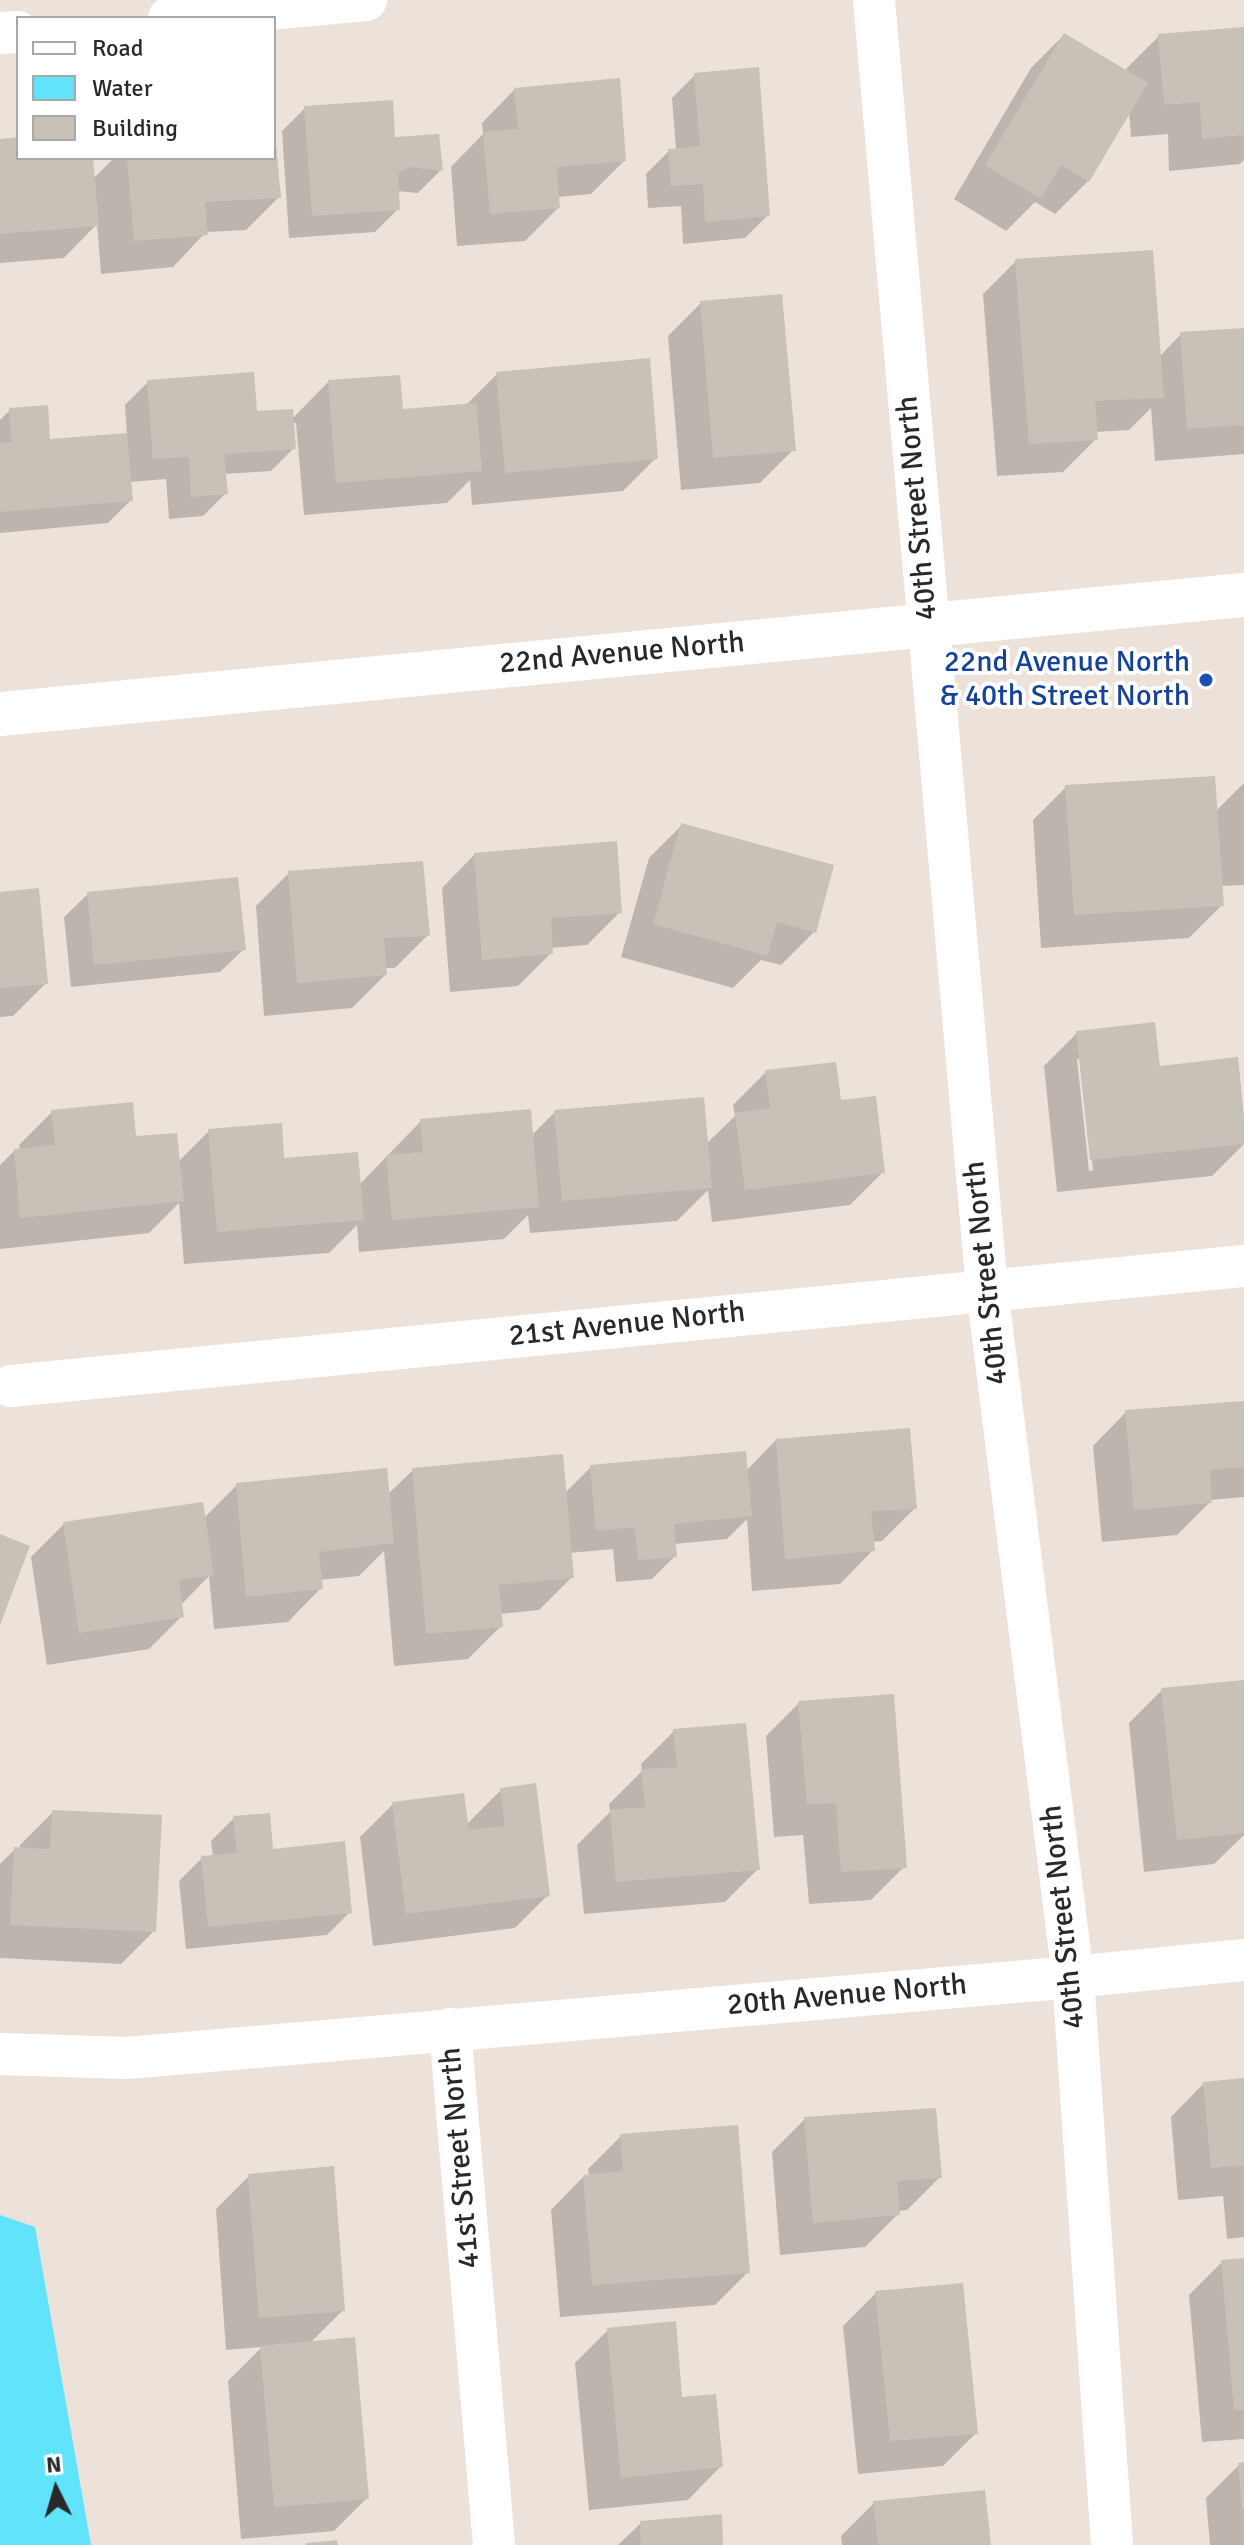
<!DOCTYPE html>
<style>
body{margin:0}
#map{position:relative;width:1244px;height:2545px;overflow:hidden;background:#ede2d9;font-family:Signika,sans-serif}
canvas{display:block}
.legend{position:absolute;left:16px;top:16px;width:260px;height:144px;box-sizing:border-box;background:#fff;border:2px solid #a9a9a9;margin:0;padding:10px 14px;list-style:none;font-size:24px;color:#292929}
.legend li{display:flex;align-items:center;gap:16px;height:40px}
.legend b{width:40px;border:2px solid #a9a9a9}
.north{position:absolute;left:16px;top:2449px;width:80px;height:80px;-webkit-text-stroke:6px #fff;paint-order:stroke;rotate:355deg;font-size:22px;font-weight:700;line-height:32px;text-align:center;color:#292929}
.north::after{content:'';display:block;margin:auto;width:28px;height:36px;background:#292929;clip-path:polygon(50% 0,100% 100%,50% 72%,0 100%)}
</style>
<div id="map">
<canvas width="1244" height="2545"></canvas>
<ul class="legend">
<li><b style="height:10px;background:#fff"></b>Road</li>
<li><b style="height:22px;background:#61e3fb"></b>Water</li>
<li><b style="height:22px;background:#c7c1b8"></b>Building</li>
</ul>
<div class="north">N</div>
</div>
<script>
const context = document.querySelector('canvas').getContext('2d');
context.lineJoin = 'round';
function fillPath(path, color) { context.fillStyle = color; context.fill(path, 'evenodd'); }
const poly = rows => new Path2D(rows.map(r => 'M' + r).join(''));
function trace(path, color, width, dash) { context.strokeStyle = color; context.lineWidth = width; context.lineCap = dash ? 'butt' : 'round'; context.setLineDash(dash || []); context.stroke(path); }
function label(font, color, halo, rows, align = 'center') {
  context.font = font + ' Signika,sans-serif'; context.lineWidth = 8; context.setLineDash([]); context.textBaseline = 'middle'; context.strokeStyle = halo; context.fillStyle = color; for (const [text, x, y, turn = 0] of rows) {
    context.save(); context.translate(x, y); context.rotate((+turn || 0) * Math.PI / 180); context.textAlign = isNaN(turn) ? turn : align; if (halo) context.strokeText(text, 0, 0); context.fillText(text, 0, 0); context.restore();
  }
}
const water = poly([
 [0,2215,35,2227,91,2545,0,2545]
]);
const shadow = poly([
 [1244,29,1244,160,1240,164,1169,171,1168,134,1131,137,1129,111,1088,181,1055,214,1035,202,1006,231,954,199,1031,68,1064,35,1126,72,1126,69,1159,36],
 [695,75,768,215,745,238,683,244,681,206,648,208,646,174,669,151,676,150,672,98],
 [515,89,624,161,591,194,557,197,558,208,525,241,457,246,451,167,483,134,482,123],
 [305,108,393,139,440,171,418,193,397,191,398,209,375,232,289,238,282,131],
 [18,139,18,158,91,158,93,179,114,158,274,158,274,142,279,197,246,230,206,232,173,267,101,274,97,224,64,258,0,263,0,141],
 [1016,261,1159,357,1181,334,1244,330,1244,454,1155,461,1151,408,1129,430,1095,432,1096,439,1063,472,997,476,983,294],
 [701,303,793,450,760,483,681,490,668,336],
 [497,374,656,458,623,491,472,505,470,480,447,503,304,515,296,423,292,423,294,448,271,471,224,474,226,493,203,516,169,519,166,479,129,482,131,500,108,523,0,533,0,420,10,410,48,441,127,435,125,405,148,382,256,414,292,419,328,382,401,411,465,406],
 [1244,783,1244,885,1221,886,1222,905,1189,938,1041,948,1033,820,1066,787,1216,811],
 [682,825,814,932,781,965,761,960,733,988,621,957,649,858],
 [475,854,620,912,587,945,551,948,551,953,518,986,450,992,442,888],
 [289,873,428,935,395,968,385,968,385,975,352,1008,264,1016,256,906],
 [0,894,46,983,13,1016,0,1017],
 [88,894,244,949,220,972,71,987,64,917],
 [1077,1033,1158,1068,1244,1136,1244,1144,1212,1176,1057,1192,1044,1066],
 [1077,1059,1081,1059,1093,1170,1089,1171],
 [766,1072,839,1103,883,1172,850,1205,712,1222,708,1190,677,1221,530,1233,528,1215,504,1239,359,1252,357,1225,329,1253,184,1264,179,1203,149,1233,0,1249,0,1165,15,1150,20,1150,19,1145,52,1112,134,1138,178,1162,209,1131,283,1160,359,1185,421,1121,531,1136,555,1112,706,1144,735,1116,733,1105],
 [1244,1403,1244,1497,1210,1500,1210,1502,1177,1535,1102,1542,1093,1446,1126,1412],
 [776,1440,915,1508,882,1541,872,1542,873,1550,840,1584,752,1591,747,1519,727,1539,674,1544,675,1556,652,1579,616,1582,613,1549,570,1553,572,1577,539,1610,500,1614,501,1626,468,1659,394,1666,384,1551,359,1576,320,1580,321,1588,288,1622,214,1629,209,1576,181,1605,182,1616,149,1649,47,1665,31,1557,64,1524,203,1519,237,1485,387,1495,413,1470,565,1493,591,1467,746,1471],
 [1244,1682,1244,1835,1214,1864,1144,1872,1129,1723,1162,1690],
 [799,1703,904,1867,871,1900,809,1904,803,1835,774,1837,766,1736],
 [674,1731,758,1869,725,1902,584,1914,577,1845,610,1812,609,1804,642,1771,641,1764],
 [501,1790,548,1895,515,1928,373,1946,360,1837,393,1804,466,1825],
 [53,1812,154,1931,121,1964,0,1958,0,1864,15,1849,20,1849,20,1845],
 [234,1818,271,1851,350,1912,327,1935,186,1949,179,1881,202,1858,213,1857,211,1841],
 [1244,2080,1244,2237,1227,2239,1223,2196,1178,2200,1171,2117,1204,2083],
 [805,2119,940,2177,907,2210,898,2211,898,2214,865,2247,780,2255,772,2152],
 [621,2136,748,2272,715,2305,560,2317,551,2210,584,2176,589,2176,588,2169],
 [249,2176,343,2310,310,2343,367,2498,334,2531,241,2539,228,2381,262,2347,226,2350,216,2209],
 [1244,2260,1244,2439,1202,2442,1189,2295,1222,2262],
 [876,2293,976,2433,943,2466,858,2474,843,2326],
 [608,2330,721,2466,688,2500,589,2510,575,2363],
 [1244,2464,1244,2545,1210,2545,1206,2498,1239,2465],
 [874,2503,989,2545,842,2545,841,2536],
 [641,2523,721,2545,618,2545]
]);
const building = poly([
 [1244,27,1244,135,1202,139,1200,102,1164,105,1158,34],
 [1064,33,1148,83,1089,182,1061,165,1041,199,985,165],
 [759,67,770,216,705,222,703,184,671,186,668,149,700,146,694,73],
 [620,78,626,161,556,167,560,208,490,214,483,132,518,129,514,88],
 [393,100,395,137,439,134,443,171,409,167,398,174,400,210,312,216,304,106],
 [18,137,18,158,93,158,99,226,0,234,0,139],
 [274,144,276,144,281,198,205,202,208,235,134,241,127,158,274,158],
 [1153,250,1164,398,1095,401,1098,440,1029,444,1015,259],
 [782,294,796,451,713,458,700,301],
 [1244,328,1244,425,1187,429,1180,332],
 [650,358,658,459,505,473,496,372],
 [254,372,257,411,293,409,296,449,224,454,228,494,191,497,189,457,153,459,147,380],
 [400,375,403,409,476,403,482,471,336,483,328,380],
 [48,405,50,439,127,433,133,501,0,512,0,443,12,442,9,408],
 [1215,776,1224,906,1074,915,1065,785],
 [681,823,834,865,816,933,777,922,768,956,653,924],
 [617,841,622,913,551,918,553,954,482,960,474,853],
 [423,861,430,936,384,938,387,975,297,983,288,871],
 [238,877,246,950,94,965,87,892],
 [39,888,48,984,0,988,0,892],
 [1155,1022,1160,1066,1238,1057,1244,1117,1244,1144,1090,1160,1076,1031],
 [836,1062,841,1100,876,1096,885,1173,745,1190,735,1113,770,1108,765,1070],
 [704,1097,712,1188,562,1201,554,1110],
 [133,1102,136,1136,177,1133,184,1201,20,1218,14,1149,55,1145,51,1110],
 [531,1109,539,1207,392,1220,386,1155,423,1152,420,1119],
 [282,1123,284,1158,358,1152,364,1220,217,1232,208,1129],
 [1244,1401,1244,1467,1210,1470,1212,1503,1134,1510,1125,1410],
 [910,1428,917,1509,871,1511,875,1551,785,1559,776,1439],
 [746,1451,752,1516,674,1524,677,1557,638,1560,635,1527,596,1531,590,1465],
 [563,1454,574,1578,499,1585,503,1627,426,1634,412,1468],
 [387,1468,394,1543,319,1552,323,1589,246,1597,236,1483],
 [203,1502,214,1575,179,1580,184,1617,79,1633,63,1522],
 [0,1534,30,1546,0,1625],
 [1244,1680,1244,1833,1177,1840,1161,1688],
 [894,1694,907,1868,841,1872,836,1803,807,1804,798,1701],
 [746,1723,760,1870,616,1882,610,1810,645,1807,641,1769,677,1767,673,1729],
 [536,1783,550,1896,406,1914,392,1802,464,1793,469,1830,505,1826,500,1788],
 [52,1810,162,1815,156,1932,10,1925,14,1847,50,1849],
 [270,1813,273,1849,345,1841,352,1913,208,1927,201,1856,237,1853,233,1816],
 [1244,2078,1244,2165,1211,2168,1203,2082],
 [936,2108,942,2178,897,2181,900,2215,813,2223,804,2117],
 [738,2125,750,2273,592,2285,583,2175,623,2171,620,2134],
 [334,2166,345,2311,259,2318,248,2174],
 [1244,2258,1244,2410,1234,2410,1221,2260],
 [963,2283,978,2434,890,2441,875,2291],
 [676,2321,682,2397,716,2394,723,2467,621,2478,607,2328],
 [355,2337,369,2499,274,2507,260,2346],
 [1244,2462,1244,2509,1242,2509,1238,2463],
 [985,2490,991,2545,878,2545,873,2501],
 [722,2514,723,2545,641,2545,640,2521],
 [337,2540,338,2545,306,2545,306,2543]
]);
const street = poly([
 [874,0,987,1289,1073,1977,1112,2545],
 [169,18,366,0],
 [0,33,18,32],
 [11,1386,1244,1266],
 [450,2029,494,2545],
 [0,2054,127,2058,1073,1977,1244,1960]
]);
const secondary = poly([
 [0,714,1244,595]
]);
const markers = [
 [1206,680,8,"#1a4fb4"]
];
const streetNames = [
 ["40th Street North",918,508,-95],
 ["22nd Avenue North",622,654,-5],
 ["40th Street North",987,1273,-96],
 ["21st Avenue North",627,1325,-6],
 ["40th Street North",1064,1917,-96],
 ["20th Avenue North",847,1996,-5],
 ["41st Street North",461,2158,-95]
];
const transitNames = [
 ["22nd Avenue North",1190,663],
 ["& 40th Street North",1190,697]
];
fillPath(water, '#61e3fb');
fillPath(shadow, '#0003');
fillPath(building, '#c7c1b8');
trace(street, '#fff', 42);
trace(secondary, '#fff', 44);
for (const [x, y, r, color] of markers) { const dot = new Path2D(); dot.arc(x, y, r, 0, 2 * Math.PI); context.fillStyle = color; context.fill(dot); trace(dot, '#fff', 3); }
label('30px', '#292929', '#fff', streetNames);
label('30px', '#164399', '#fff', transitNames, 'right');
</script>
